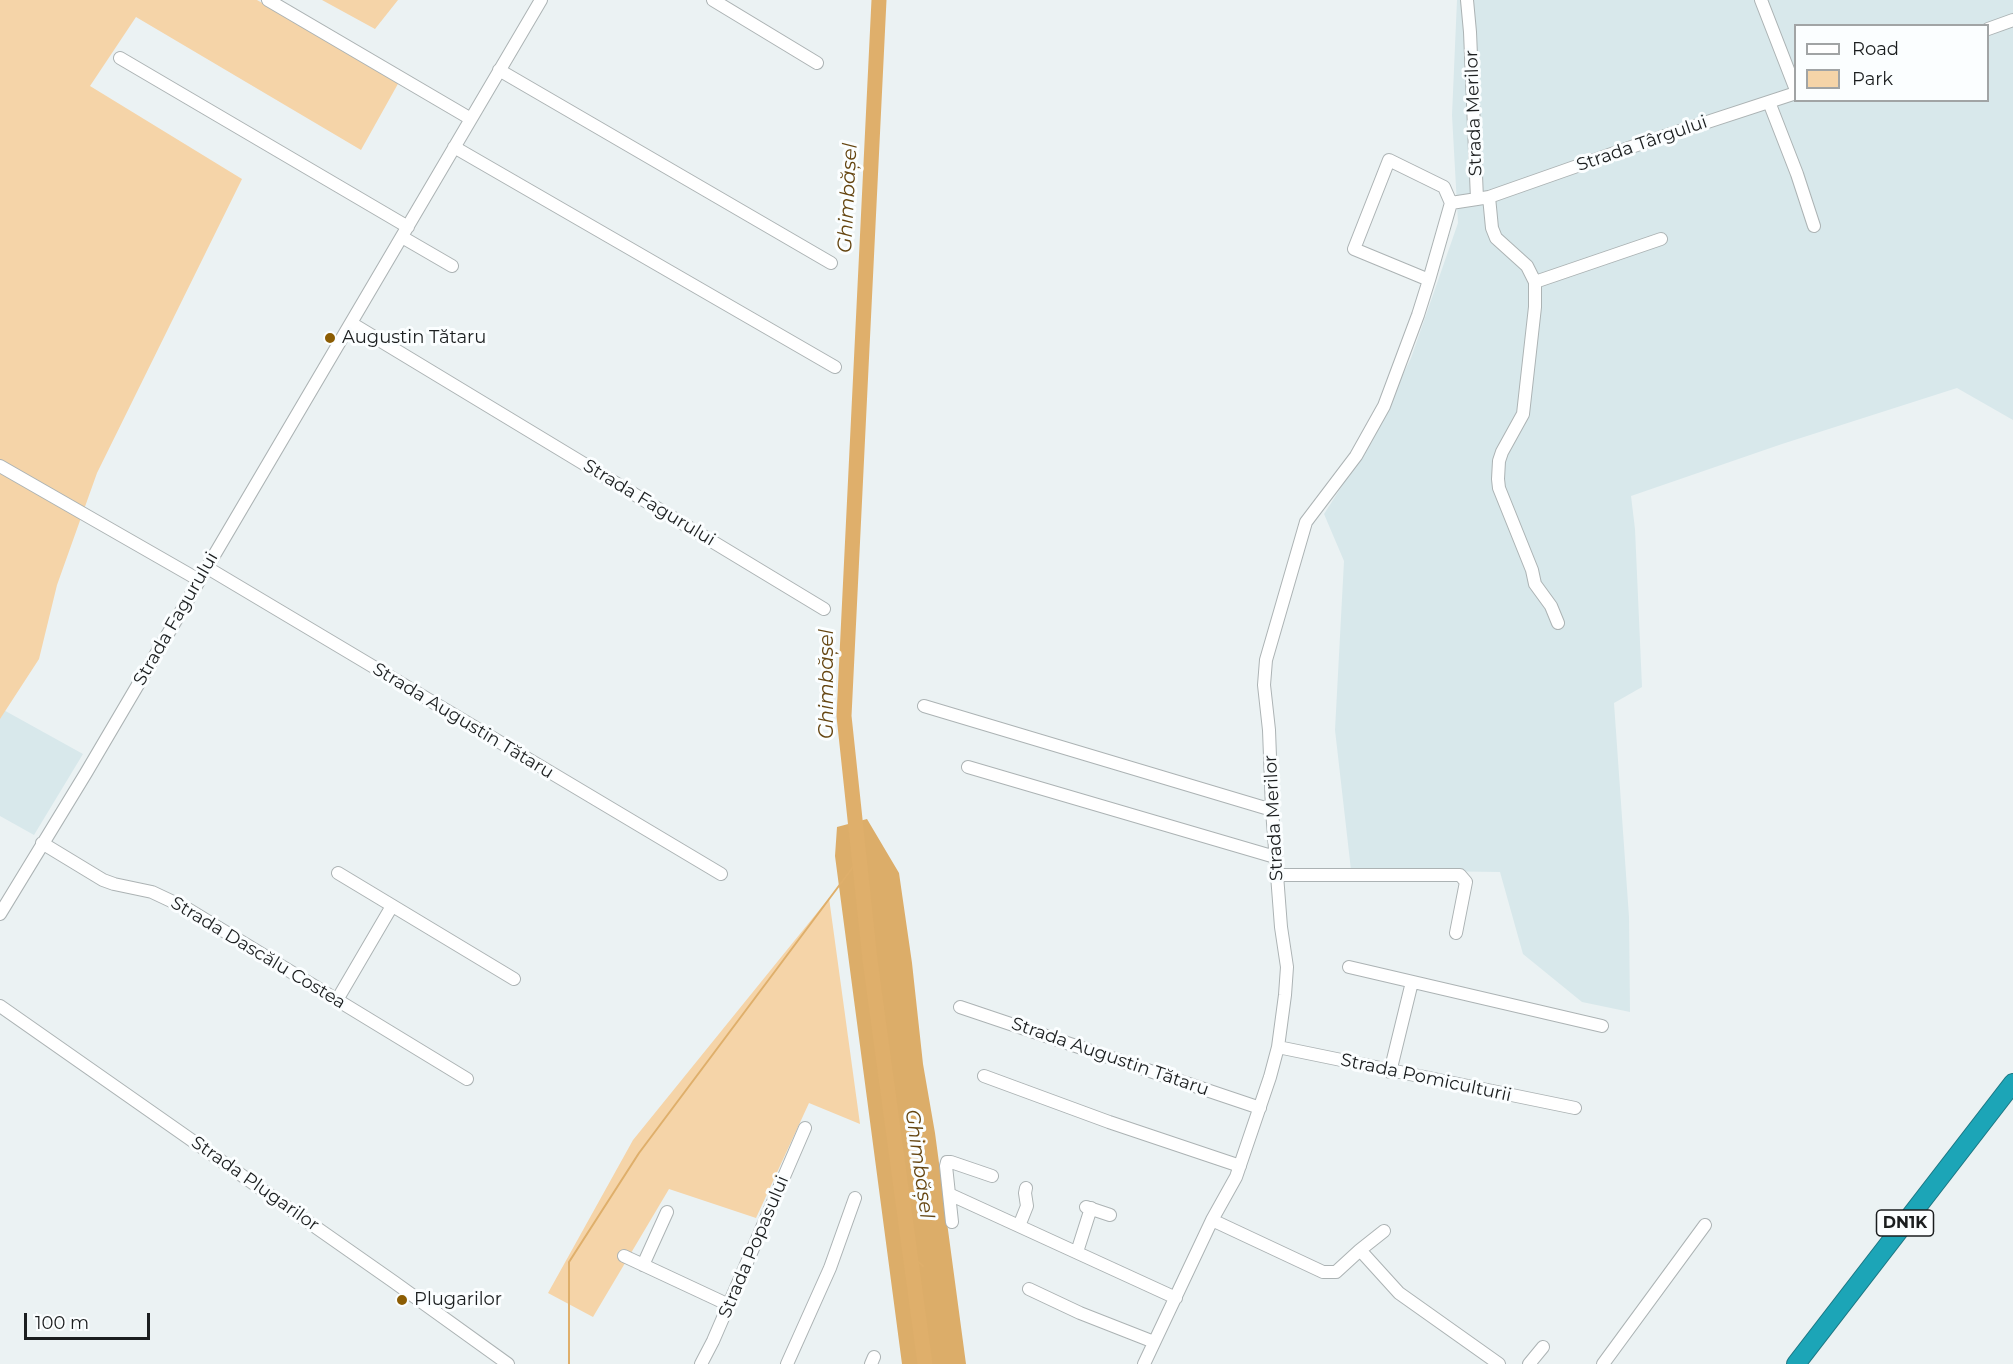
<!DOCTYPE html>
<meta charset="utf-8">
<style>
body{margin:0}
#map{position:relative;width:2013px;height:1364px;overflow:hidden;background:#ebf2f3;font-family:Montserrat,sans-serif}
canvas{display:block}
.legend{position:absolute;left:1794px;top:24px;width:195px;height:78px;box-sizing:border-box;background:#fbfeff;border:2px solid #a1a4a5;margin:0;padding:8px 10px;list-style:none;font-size:18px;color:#1b1e1f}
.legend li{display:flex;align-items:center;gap:12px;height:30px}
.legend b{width:30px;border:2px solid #a1a4a5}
.scale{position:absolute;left:24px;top:1313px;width:126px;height:27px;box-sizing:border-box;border:3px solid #1b1e1f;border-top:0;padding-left:8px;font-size:18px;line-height:21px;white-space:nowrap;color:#1b1e1f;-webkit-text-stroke:4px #fbfeff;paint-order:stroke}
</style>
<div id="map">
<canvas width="2013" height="1364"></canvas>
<ul class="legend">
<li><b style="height:8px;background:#fff"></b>Road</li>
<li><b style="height:16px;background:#f5d4a8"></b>Park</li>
</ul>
<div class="scale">100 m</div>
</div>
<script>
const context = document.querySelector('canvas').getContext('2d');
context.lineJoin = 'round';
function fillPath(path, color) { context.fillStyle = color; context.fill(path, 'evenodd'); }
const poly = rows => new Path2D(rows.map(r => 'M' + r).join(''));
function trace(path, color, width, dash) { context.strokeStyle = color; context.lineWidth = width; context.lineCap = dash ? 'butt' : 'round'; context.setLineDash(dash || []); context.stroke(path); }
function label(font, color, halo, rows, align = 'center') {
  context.font = font + ' Montserrat,sans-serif'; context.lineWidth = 6; context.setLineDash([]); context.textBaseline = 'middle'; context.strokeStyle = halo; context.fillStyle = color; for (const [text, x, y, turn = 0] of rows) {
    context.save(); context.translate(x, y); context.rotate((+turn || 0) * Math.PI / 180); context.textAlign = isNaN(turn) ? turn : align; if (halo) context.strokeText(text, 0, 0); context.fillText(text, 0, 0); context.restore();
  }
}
const built = poly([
 [1457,0,2013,0,2013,420,1957,388,1782,444,1631,496,1635,529,1642,687,1614,703,1629,917,1630,1012,1582,1002,1523,954,1500,872,1351,870,1335,730,1344,561,1324,514,1367,447,1411,358,1458,223,1452,115],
 [1796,26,1988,26,1988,100,1796,100],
 [0,708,83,754,34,835,0,816]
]);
const green = poly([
 [0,0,257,0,399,82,361,150,136,17,90,86,242,179,97,473,57,585,39,659,0,719],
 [322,0,398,0,375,29],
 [829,898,860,1124,809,1103,756,1218,669,1189,593,1317,548,1293,633,1140]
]);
const forest = poly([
 [867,819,899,873,912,963,923,1064,935,1133,966,1364,902,1364,835,856,837,827]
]);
const stream = poly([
 [909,1254,923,1266],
 [569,1364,569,1262,639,1153,859,859]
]);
const river = poly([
 [879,0,844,716,870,960,925,1364]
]);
const minor = poly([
 [268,0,471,119],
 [713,0,817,63],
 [1761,0,1796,90],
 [1988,29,2013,20],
 [120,58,408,227],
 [499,70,831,263],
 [1769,102,1797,174,1814,226],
 [454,147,835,367],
 [1489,197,1637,145,1796,93],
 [1477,199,1489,197,1492,228,1496,238,1527,266,1535,282,1535,307,1523,414,1502,452,1499,461,1498,479,1499,488,1532,570,1535,584,1551,606,1558,623],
 [402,237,452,266],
 [1429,280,1451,203,1477,199,1470,32,1467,0],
 [1535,282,1661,239],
 [351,323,824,609],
 [0,466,199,580],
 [206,567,721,874],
 [924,706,1272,810],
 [968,767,1275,857],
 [42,843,103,880,114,884,152,892,186,908,467,1079],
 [338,873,514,979],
 [1277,875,1460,875,1466,882,1456,933],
 [0,914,86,773,541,0],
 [1349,967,1602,1026],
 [337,1000,392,906],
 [0,1006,394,1282,508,1364],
 [960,1007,1260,1108],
 [1278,1047,1575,1108],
 [1390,1072,1412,982],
 [984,1076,1109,1122,1240,1166],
 [992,1176,951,1162,947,1162,946,1166,949,1194,1176,1298],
 [949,1194,952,1222],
 [1086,1207,1110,1215],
 [1212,1220,1323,1272,1336,1272,1360,1250,1399,1293,1499,1364],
 [1019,1226,1027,1206,1025,1193,1026,1188],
 [1360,1250,1384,1231],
 [1077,1252,1091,1208],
 [624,1256,729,1305],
 [643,1265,667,1212],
 [1029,1289,1080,1313,1154,1342],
 [701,1364,713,1341,805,1128],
 [787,1364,830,1268,855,1198],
 [871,1364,874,1357],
 [1144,1364,1212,1220,1236,1177,1270,1077,1278,1047,1285,995,1287,967,1281,927,1272,810,1269,730,1264,685,1266,660,1306,522,1356,456,1384,406,1418,315,1429,280,1354,249,1389,160,1444,187,1451,203],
 [1529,1364,1543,1347],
 [1603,1364,1705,1225]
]);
const highway = poly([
 [1796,1364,2013,1083]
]);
const markers = [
 [330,338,6,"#8c5d03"],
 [402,1300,6,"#8c5d03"]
];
const shields = [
 [1905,1223,57]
];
const shieldNames = [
 ["DN1K",1905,1223]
];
const streetNames = [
 ["Strada Merilor",1474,113,-92],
 ["Strada Târgului",1642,144,-19],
 ["Strada Fagurului",649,503,31],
 ["Strada Fagurului",176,619,-60],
 ["Strada Augustin Tătaru",463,721,31],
 ["Strada Merilor",1274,818,-93],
 ["Strada Dascălu Costea",258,953,31],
 ["Strada Augustin Tătaru",1110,1057,19],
 ["Strada Pomiculturii",1426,1078,12],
 ["Strada Plugarilor",255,1184,35],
 ["Strada Popasului",754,1247,-67]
];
const poiNames = [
 ["Augustin Tătaru",342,338],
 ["Plugarilor",414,1300]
];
const waterNames = [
 ["Ghimbășel",848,198,-87],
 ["Ghimbășel",827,684,-90],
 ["Ghimbășel",919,1164,82]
];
fillPath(built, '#d8e8eb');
fillPath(green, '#f5d4a8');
fillPath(forest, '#dcad69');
trace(stream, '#dfaf6b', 2);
trace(river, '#dfaf6b', 15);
trace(minor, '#acb3b4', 14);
trace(highway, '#1c7682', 20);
trace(minor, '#fff', 12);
trace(highway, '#1ca5b7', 18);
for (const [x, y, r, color] of markers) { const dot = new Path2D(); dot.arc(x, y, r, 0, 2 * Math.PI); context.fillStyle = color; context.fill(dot); trace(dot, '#fbfeff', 2); }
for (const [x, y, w] of shields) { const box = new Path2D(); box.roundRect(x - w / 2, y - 13, w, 26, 4.5); context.fillStyle = '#fbfeff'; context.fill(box); trace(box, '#1b1e1f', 1.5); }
label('bold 16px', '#1b1e1f', null, shieldNames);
label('18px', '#1b1e1f', '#fbfeff', streetNames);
label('18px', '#1b1e1f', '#fbfeff', poiNames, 'left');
label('italic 20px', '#654510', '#fbfeff', waterNames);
</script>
